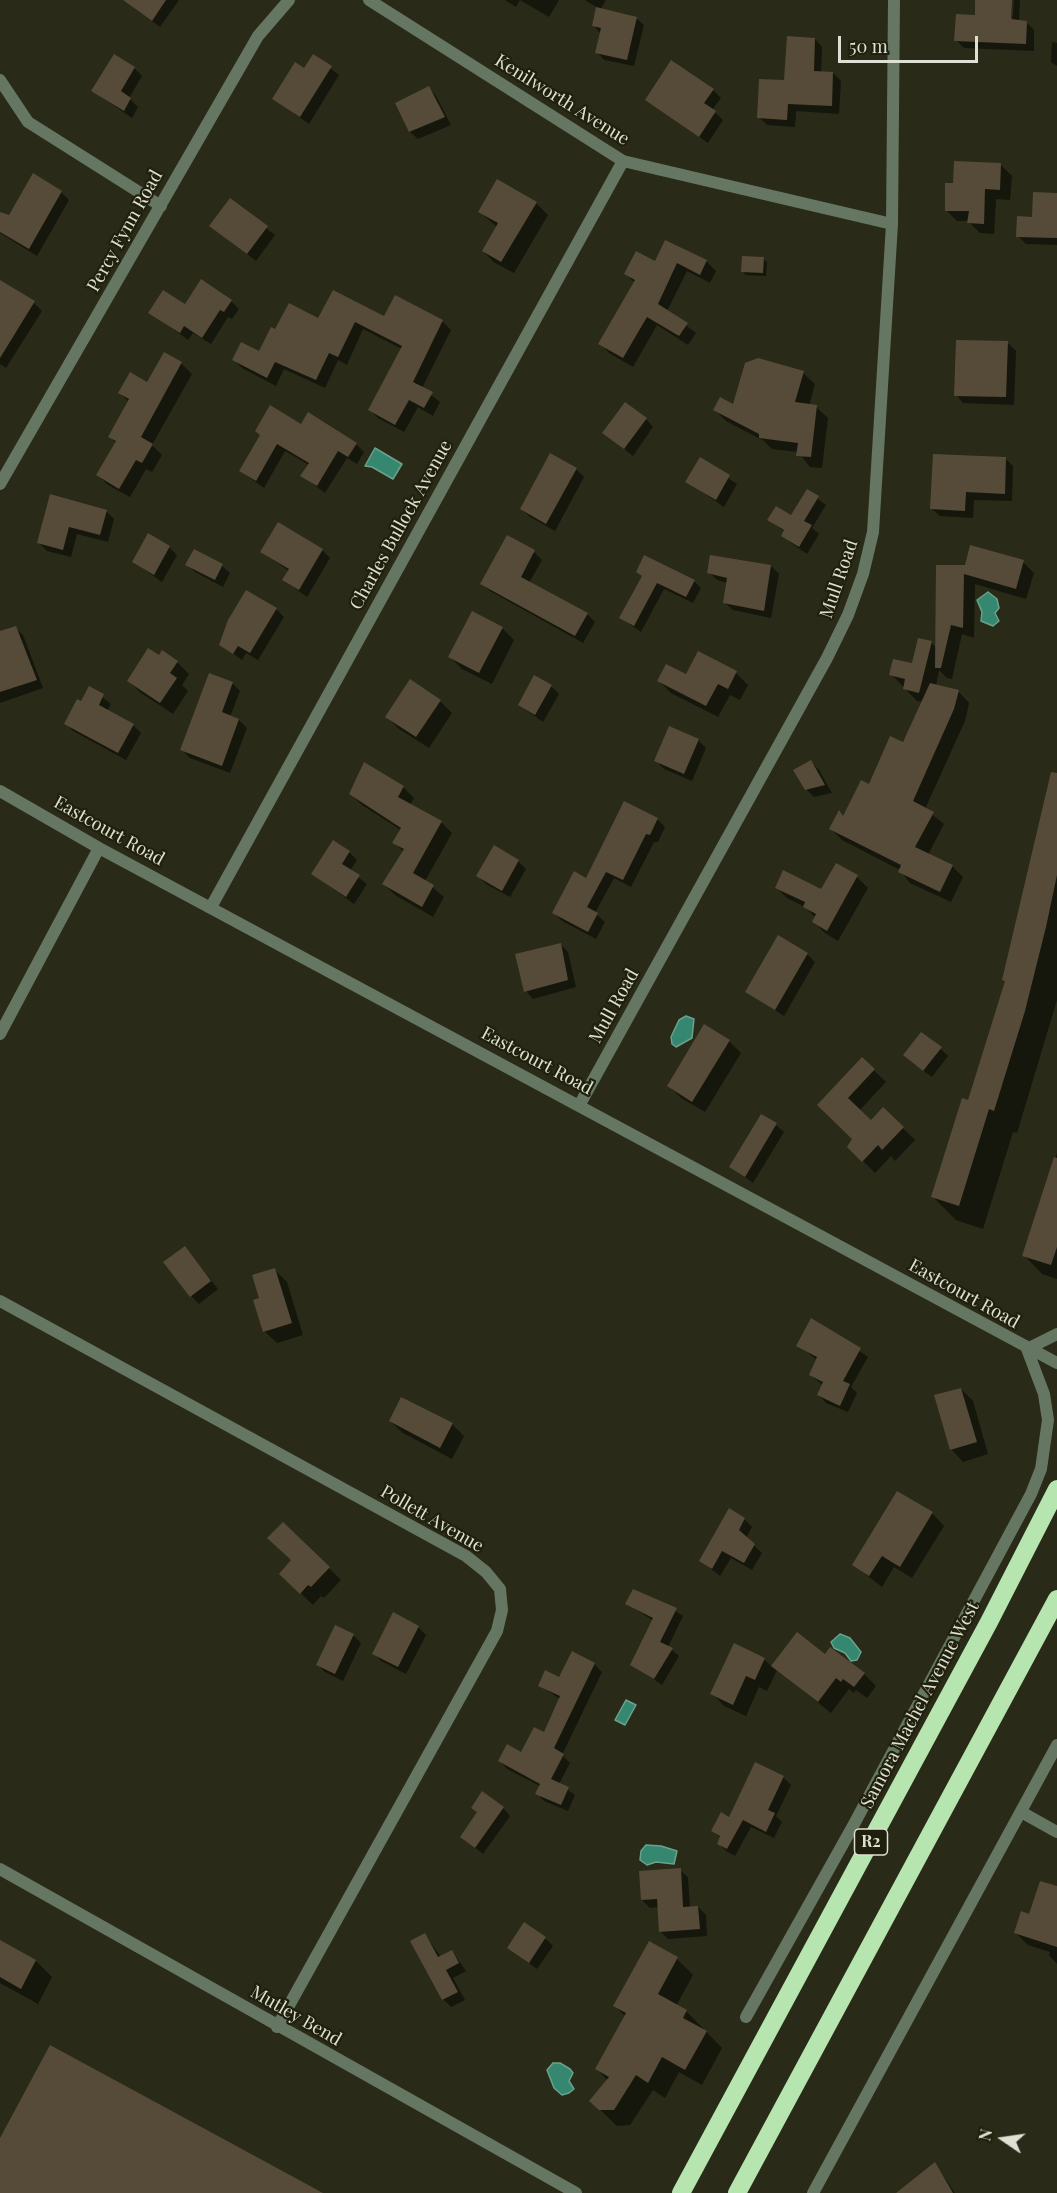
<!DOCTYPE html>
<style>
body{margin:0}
#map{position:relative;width:1057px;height:2193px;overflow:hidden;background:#292a17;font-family:"Playfair Display",serif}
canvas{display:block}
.north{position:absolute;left:973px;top:2109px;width:60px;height:60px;-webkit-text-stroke:4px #20210d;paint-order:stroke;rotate:283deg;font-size:16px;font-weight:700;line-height:24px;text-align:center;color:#dfe0d4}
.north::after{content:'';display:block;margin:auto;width:21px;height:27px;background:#dfe0d4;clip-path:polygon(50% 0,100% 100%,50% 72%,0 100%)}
.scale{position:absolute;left:838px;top:36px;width:140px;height:27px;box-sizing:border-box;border:3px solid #dfe0d4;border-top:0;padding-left:8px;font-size:18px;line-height:21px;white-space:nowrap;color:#dfe0d4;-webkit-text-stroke:4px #20210d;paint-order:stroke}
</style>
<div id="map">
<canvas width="1057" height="2193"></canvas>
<div class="north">N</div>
<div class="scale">50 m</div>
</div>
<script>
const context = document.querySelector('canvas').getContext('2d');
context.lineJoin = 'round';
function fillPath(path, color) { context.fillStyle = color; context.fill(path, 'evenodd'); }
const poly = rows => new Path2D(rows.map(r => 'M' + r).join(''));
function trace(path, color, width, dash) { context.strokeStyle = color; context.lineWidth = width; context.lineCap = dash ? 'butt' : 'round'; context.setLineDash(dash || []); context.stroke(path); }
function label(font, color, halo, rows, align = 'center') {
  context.font = font + ' "Playfair Display",serif'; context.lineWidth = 4.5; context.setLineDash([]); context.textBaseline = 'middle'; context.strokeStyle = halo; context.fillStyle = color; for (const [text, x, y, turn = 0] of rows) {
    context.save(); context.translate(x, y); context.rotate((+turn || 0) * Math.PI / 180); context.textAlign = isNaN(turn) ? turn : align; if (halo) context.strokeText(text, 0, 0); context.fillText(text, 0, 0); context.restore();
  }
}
const water = poly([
 [375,448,402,464,393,479,372,467,365,466,375,448],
 [988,592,997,599,999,608,995,613,999,621,993,626,981,621,982,612,977,600,988,592],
 [686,1016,694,1019,692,1038,676,1047,672,1044,671,1037,679,1020,686,1016],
 [840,1634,850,1638,861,1652,857,1660,851,1661,845,1653,834,1648,831,1642,840,1634],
 [626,1700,636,1705,625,1725,615,1720,626,1700],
 [646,1845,661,1846,677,1851,674,1864,656,1862,647,1865,640,1860,641,1851,646,1845],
 [553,2063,560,2063,570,2069,573,2073,569,2081,574,2089,569,2093,562,2095,554,2088,547,2070,553,2063]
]);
const shadow = poly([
 [128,0,179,0,160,27,135,9],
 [505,0,559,0,549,17,520,0,516,7],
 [585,0,606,0,600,10,636,18,644,25,634,66,604,60,597,52,601,34,594,26,598,8],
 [977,0,1011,0,1009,27,1012,27,1014,0,1020,0,1019,21,1026,22,1034,30,1034,51,964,48,956,40,976,16],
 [815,39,822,47,821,73,833,73,841,81,839,114,796,111,795,127,767,125,759,117],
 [1052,42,1057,43,1057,66,1051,62],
 [313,56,339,75,309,124,274,99,304,70],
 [134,68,142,76,129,98,138,107,132,118,93,91],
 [429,88,436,96,451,125,418,139,410,132,397,104],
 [713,90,721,98,712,110,723,120,708,143,647,100],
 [1001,165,1012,176,1010,200,996,199,994,234,980,233,968,221,957,221,946,210,954,184],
 [61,192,69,200,37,256,0,233,0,215,10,217],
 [1057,195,1057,245,1026,244,1018,236],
 [230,200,275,235,256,261,211,226],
 [536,203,548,215,514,273,495,263,483,251,497,227,480,212],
 [666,242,707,262,716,271,710,283,687,271,667,311,696,333,688,345,657,325,633,367,609,353,600,343,635,283,626,274,656,263],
 [763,259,767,262,766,276,746,275,743,272],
 [0,291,34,303,42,311,6,368,0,364],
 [231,301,239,309,232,319,228,317,211,344,193,333,188,340,150,312],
 [385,318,442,321,451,330,422,388,440,402,433,416,418,407,404,432,378,418,369,409,402,349,363,329,347,365,338,360,325,388,284,369,276,386,242,368,234,360,259,353,275,331,319,320],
 [1008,343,1016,351,1014,405,963,403,956,395],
 [165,354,182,364,192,374,152,445,162,455,152,472,146,469,130,497,108,485,98,475,116,443,110,437,129,402,120,393,148,384],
 [803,373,815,384,809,406,816,407,828,418,822,468,810,467,798,452,772,449,764,441,726,421,715,410,734,406],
 [646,419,653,427,633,456,604,433],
 [302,426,356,444,364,452,357,464,347,458,325,493,302,476,309,465,285,451,264,488,240,471],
 [1005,458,1013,466,1012,501,974,500,973,518,940,516,932,509],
 [700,459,737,484,724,507,687,481],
 [576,469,584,477,555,531,530,517,522,509],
 [807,491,826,505,812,528,819,534,807,554,791,543,783,535,785,532,769,520,791,517],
 [51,496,106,511,114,519,108,542,77,534,71,557,47,551,39,543],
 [279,524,322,550,330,558,307,597,284,580,289,571,262,552],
 [508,537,534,552,542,560,529,583,587,614,595,622,583,643,490,591,482,584],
 [169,547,177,555,162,582,134,562],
 [1023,562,1034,573,1026,599,975,584,974,638,962,634,952,679,947,678,939,670,936,686,958,691,969,703,965,721,925,809,944,824,928,855,952,866,963,877,951,902,910,883,900,870,842,840,831,829,839,812,844,817,904,744,923,702,917,701,891,674,913,665,931,642,936,648,966,567],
 [187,565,222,566,230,573,223,587,195,572],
 [771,566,779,574,771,618,733,610,725,603,728,583,717,580,709,572],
 [638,572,694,581,701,588,693,603,664,589,641,632,621,618,643,577],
 [276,609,284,617,258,660,246,653,242,660,221,645],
 [15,628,23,635,43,688,0,703,0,633],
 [502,628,514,640,492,684,462,669,450,657],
 [159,657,177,662,189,674,182,685,188,691,173,714,141,693,129,681],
 [736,673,748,685,740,700,730,695,718,717,671,693,659,681],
 [232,683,240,691,230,717,239,720,247,728,230,773,190,758,182,750],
 [551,686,559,694,543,722,519,705],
 [90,688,111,704,107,711,133,725,141,733,126,760,73,731,66,723],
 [440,701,452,713,429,748,399,729,387,717],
 [698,740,706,748,692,781,664,769,656,761],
 [811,762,819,770,832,793,814,797,806,789],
 [1057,779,1057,1000,1017,1133,1013,1132,983,1229,956,1220,933,1197,969,1102,1006,982],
 [403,787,414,798,410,805,441,822,452,833,425,881,444,897,433,917,395,895,384,884,404,852,394,842,401,830,362,805,351,794],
 [657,819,665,827,658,842,654,842,631,887,614,878,595,913,605,922,596,939,562,921,554,913,587,880],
 [349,852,357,860,350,871,367,884,354,904,313,874],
 [518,861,526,869,510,897,486,884,478,876],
 [857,877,868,888,838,941,825,933,814,922,816,918,805,907,787,898,776,887,822,891],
 [560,944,568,952,576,987,533,999,526,991],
 [807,954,815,962,784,1016,747,991],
 [729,1041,741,1053,705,1112,681,1098,669,1086],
 [941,1049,948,1056,932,1077,913,1063],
 [862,1059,886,1082,859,1111,871,1122,883,1109,915,1140,895,1161,891,1156,875,1173,849,1147,854,1139,819,1105],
 [776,1125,784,1132,753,1183,731,1167],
 [1057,1153,1057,1279,1042,1274,1024,1255],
 [185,1248,218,1289,199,1304,191,1296],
 [275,1270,287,1282,303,1335,277,1343,264,1331,261,1299],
 [839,1337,868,1357,851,1387,857,1393,848,1412,826,1403,819,1395,823,1385,810,1375,817,1360,798,1345],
 [961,1389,973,1401,988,1454,963,1462,951,1449],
 [390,1421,452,1424,464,1436,452,1459,403,1433],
 [932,1513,944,1526,912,1578,894,1567,882,1587,854,1565],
 [744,1519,752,1527,746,1538,762,1553,752,1570,731,1558,720,1576,701,1561],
 [329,1568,341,1580,324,1598,321,1596,313,1605,281,1574],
 [663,1603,683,1616,668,1647,679,1656,662,1685,632,1664,654,1621,627,1604],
 [335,1627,353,1635,361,1643,343,1681,325,1672,318,1665],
 [418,1627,426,1635,406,1674,381,1661,374,1653],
 [797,1634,825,1656,831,1649,864,1674,876,1686,867,1698,856,1690,854,1693,849,1689,831,1713,777,1670,767,1691,759,1687,746,1716,724,1706,712,1693,735,1645,764,1659,772,1667],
 [594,1664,602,1672,562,1755,570,1763,559,1784,575,1795,568,1811,544,1801,537,1793,540,1786,507,1769,500,1761,521,1754,545,1734,560,1699,539,1685],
 [783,1777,791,1785,776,1816,782,1822,774,1838,751,1827,735,1856,726,1851,718,1843,721,1838,713,1831],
 [503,1808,510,1816,483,1854,462,1837],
 [680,1870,688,1877,690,1908,698,1907,706,1915,707,1936,668,1939,660,1931,659,1907,650,1908,642,1900],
 [1057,1887,1057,1964,1049,1955,1050,1952,1028,1945,1016,1933],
 [425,1935,441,1957,452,1951,466,1971,453,1978,465,2000,451,2007,443,1999],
 [545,1938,553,1946,537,1969,508,1948],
 [0,1942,36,1961,52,1977,38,2004,0,1983],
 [649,1943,677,1959,693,1975,676,2006,686,2011,722,2048,702,2085,679,2072,665,2098,653,2090,630,2125,617,2126,591,2101,608,2081,597,2069,626,2017,615,2006],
 [935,2164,955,2193,898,2193]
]);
const building = poly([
 [123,0,166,0,152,21],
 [975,0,1012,0,1011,19,1027,21,1026,44,954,41,956,14,975,15],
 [596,7,637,17,627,60,595,53,601,28,592,26],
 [787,36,815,38,814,71,833,72,832,106,788,104,787,120,757,118,759,79,784,80],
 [114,54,135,67,121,91,131,98,124,111,91,91],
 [313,54,332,66,300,117,272,99,295,62,304,68],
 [671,60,714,89,704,103,716,111,699,137,645,100],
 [429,86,445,117,409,132,395,103],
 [954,161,1001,163,1000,190,985,189,984,224,967,223,969,211,945,211,945,183,953,183],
 [33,173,62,191,29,249,0,232,0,212,9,215],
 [497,179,537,202,501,262,482,251,498,223,478,212],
 [1033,192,1057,193,1057,238,1016,237,1017,216,1032,217],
 [230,198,268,226,247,254,209,226],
 [665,240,707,260,700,275,677,263,658,304,688,323,679,336,647,317,623,358,598,344,635,280,624,274,636,251,655,261],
 [742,256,764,257,763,273,741,272],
 [201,279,232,300,224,312,220,310,202,338,184,326,180,333,148,313,163,290,185,304],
 [0,280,35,301,0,358],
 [333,290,384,316,395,295,443,320,413,382,433,392,424,408,409,400,395,425,368,410,402,346,355,322,338,357,329,353,316,380,275,362,267,378,232,360,241,342,259,351,271,327,275,329,289,303,318,318],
 [956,340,1008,341,1006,397,954,396],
 [164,352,182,362,141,437,153,444,142,463,136,460,119,489,96,475,116,441,108,437,129,399,118,393,130,372,147,382],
 [758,358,804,371,795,402,817,405,811,457,796,456,798,443,759,438,759,434,713,410,720,397,733,404,745,363],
 [625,402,647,418,624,449,602,433],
 [270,405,301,424,308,412,357,443,348,457,338,451,317,486,300,476,309,463,277,444,256,481,239,471,260,435,255,431],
 [550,453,577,468,546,524,520,509],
 [933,454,1006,457,1005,494,966,492,965,511,930,509],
 [700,457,730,475,716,500,685,482],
 [807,489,819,496,804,521,812,525,799,547,781,536,784,530,767,520,776,506,791,515],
 [50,494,107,510,100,535,69,527,63,550,37,543],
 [278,522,323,549,299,590,282,580,289,569,260,552],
 [148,533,170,546,154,575,132,562],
 [507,535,535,550,521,577,588,613,575,636,480,584],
 [970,545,1024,560,1016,589,964,574,963,628,951,625,941,668,935,668,936,565,965,565],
 [194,549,223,564,215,580,185,565],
 [644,555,695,580,686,597,657,583,634,626,619,618,642,576,636,572],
 [710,555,771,565,764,611,723,603,727,578,707,573],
 [246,590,277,608,250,653,238,646,233,654,219,645,228,620],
 [472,611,503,627,479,673,448,657],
 [16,626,37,680,0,692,0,631],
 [918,638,932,641,919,693,903,689,905,679,889,675,893,659,912,663],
 [148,648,159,655,162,650,178,661,170,673,177,678,160,703,127,681],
 [698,651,737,671,728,689,718,684,706,706,657,681,666,664,686,674],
 [209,673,233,682,222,712,239,719,222,766,180,750],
 [534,675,552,685,535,715,518,705],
 [410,679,441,700,416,737,385,717],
 [930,683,959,690,954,709,913,801,934,812,915,847,953,865,940,892,898,872,901,865,829,829,839,810,843,816,861,780,869,784,890,736,903,742],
 [89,686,104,694,99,705,134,724,118,753,64,724,77,699,81,701],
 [669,726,699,739,684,774,654,761],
 [811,760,825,785,805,790,793,770],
 [364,762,404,786,398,797,442,821,413,873,434,885,422,907,382,884,404,849,392,843,401,828,349,794],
 [1051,772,1057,773,1057,875,1046,927,1025,1011,994,1111,989,1109,959,1206,931,1197,962,1098,968,1100,1005,981,1002,980],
 [624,801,658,818,650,835,646,834,623,880,606,872,587,907,598,913,588,932,552,913,574,871,586,878],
 [333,840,350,851,342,864,360,875,346,897,311,874],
 [494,845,519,860,502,891,476,876],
 [836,863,858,875,827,931,812,922,816,914,803,907,805,902,775,888,783,870,821,889],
 [778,935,808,953,775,1010,745,992],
 [561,943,568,980,524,992,515,954],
 [704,1024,730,1040,692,1102,667,1086],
 [921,1032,942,1047,923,1071,903,1055],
 [862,1057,875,1069,848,1098,871,1120,883,1107,904,1127,882,1150,878,1145,862,1162,847,1147,852,1139,817,1105],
 [761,1114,777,1123,745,1177,729,1167],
 [1054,1157,1057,1158,1057,1247,1051,1265,1022,1256],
 [185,1246,211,1281,190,1297,163,1262],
 [275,1268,292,1323,263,1332,253,1300,259,1298,252,1275],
 [811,1318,861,1348,843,1381,850,1384,840,1406,817,1395,823,1382,809,1375,817,1357,796,1346],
 [961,1388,977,1442,950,1450,934,1395],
 [401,1397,453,1423,440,1448,389,1421],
 [897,1491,933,1512,900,1567,882,1556,869,1576,852,1565],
 [729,1508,745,1518,739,1530,755,1544,744,1563,722,1551,712,1569,699,1561],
 [283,1522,330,1567,311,1587,308,1585,300,1594,279,1574,291,1560,267,1538],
 [633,1589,677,1608,660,1642,673,1648,654,1679,630,1665,653,1618,625,1604],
 [393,1612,419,1626,398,1667,372,1654],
 [335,1625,354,1634,335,1674,316,1665],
 [797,1632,825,1654,830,1647,865,1673,854,1687,843,1679,841,1682,836,1678,818,1702,771,1666],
 [734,1643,765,1658,755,1680,746,1676,733,1705,710,1694],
 [572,1651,595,1663,554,1748,564,1754,551,1779,569,1787,561,1805,535,1794,540,1784,498,1761,507,1744,521,1752,534,1727,544,1732,560,1696,538,1686,545,1670,559,1677],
 [755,1762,784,1776,768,1810,775,1813,766,1832,743,1820,727,1849,717,1844,720,1836,711,1831,721,1812,729,1817],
 [482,1791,504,1807,475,1848,460,1837,477,1812,471,1808],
 [681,1868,683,1907,698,1906,700,1929,659,1932,657,1899,641,1900,639,1871],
 [1040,1881,1057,1886,1057,1947,1014,1933,1021,1911,1029,1914],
 [524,1922,546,1937,529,1963,507,1948],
 [425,1933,438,1957,452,1950,459,1963,446,1970,458,1992,442,2000,410,1941],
 [0,1940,36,1960,21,1989,0,1977],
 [649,1941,678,1957,658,1994,687,2010,683,2018,707,2031,685,2070,662,2057,648,2083,636,2075,614,2110,599,2110,589,2101,609,2077,595,2069,626,2013,613,2006],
 [50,2045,170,2110,323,2193,0,2193,0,2138],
 [935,2162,953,2193,896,2193]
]);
const street = poly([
 [369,0,623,161,892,224],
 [0,80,28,122,161,206],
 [0,484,258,36,289,0],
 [0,791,99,848,1057,1363],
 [211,907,623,161],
 [0,1034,99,848],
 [580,1104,827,658,848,615,863,574,873,532,892,224,894,0],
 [0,1301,466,1556,486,1572,500,1589,502,1610,497,1631,277,2027],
 [1023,1813,1057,1832],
 [0,1869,576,2193],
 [746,2017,853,1826,1031,1494,1041,1469,1048,1420,1044,1394,1027,1349,1057,1334],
 [813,2193,1057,1745]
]);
const highway = poly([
 [681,2193,989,1622,1057,1489],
 [737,2193,1057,1599]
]);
const shields = [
 [871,1842,33]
];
const shieldNames = [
 ["R2",871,1842]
];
const streetNames = [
 ["Kenilworth Avenue",562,100,32],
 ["Percy Fynn Road",125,231,-61],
 ["Charles Bullock Avenue",401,525,-61],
 ["Mull Road",839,579,-71],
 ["Eastcourt Road",109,831,29],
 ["Mull Road",614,1006,-61],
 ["Eastcourt Road",537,1061,28],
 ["Eastcourt Road",964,1294,29],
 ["Pollett Avenue",432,1519,30],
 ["Samora Machel Avenue West",920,1705,-62],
 ["Mutley Bend",296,2016,30]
];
fillPath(water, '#368770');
trace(water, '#69a28e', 1.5);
fillPath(shadow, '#0007');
fillPath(building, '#564b38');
trace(street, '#657762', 12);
trace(highway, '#b6e5af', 18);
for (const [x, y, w] of shields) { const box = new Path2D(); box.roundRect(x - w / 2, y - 13, w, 26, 4.5); context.fillStyle = '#20210d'; context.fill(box); trace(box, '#dfe0d4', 1.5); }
label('bold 16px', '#dfe0d4', null, shieldNames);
label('18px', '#dfe0d4', '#20210d', streetNames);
</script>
